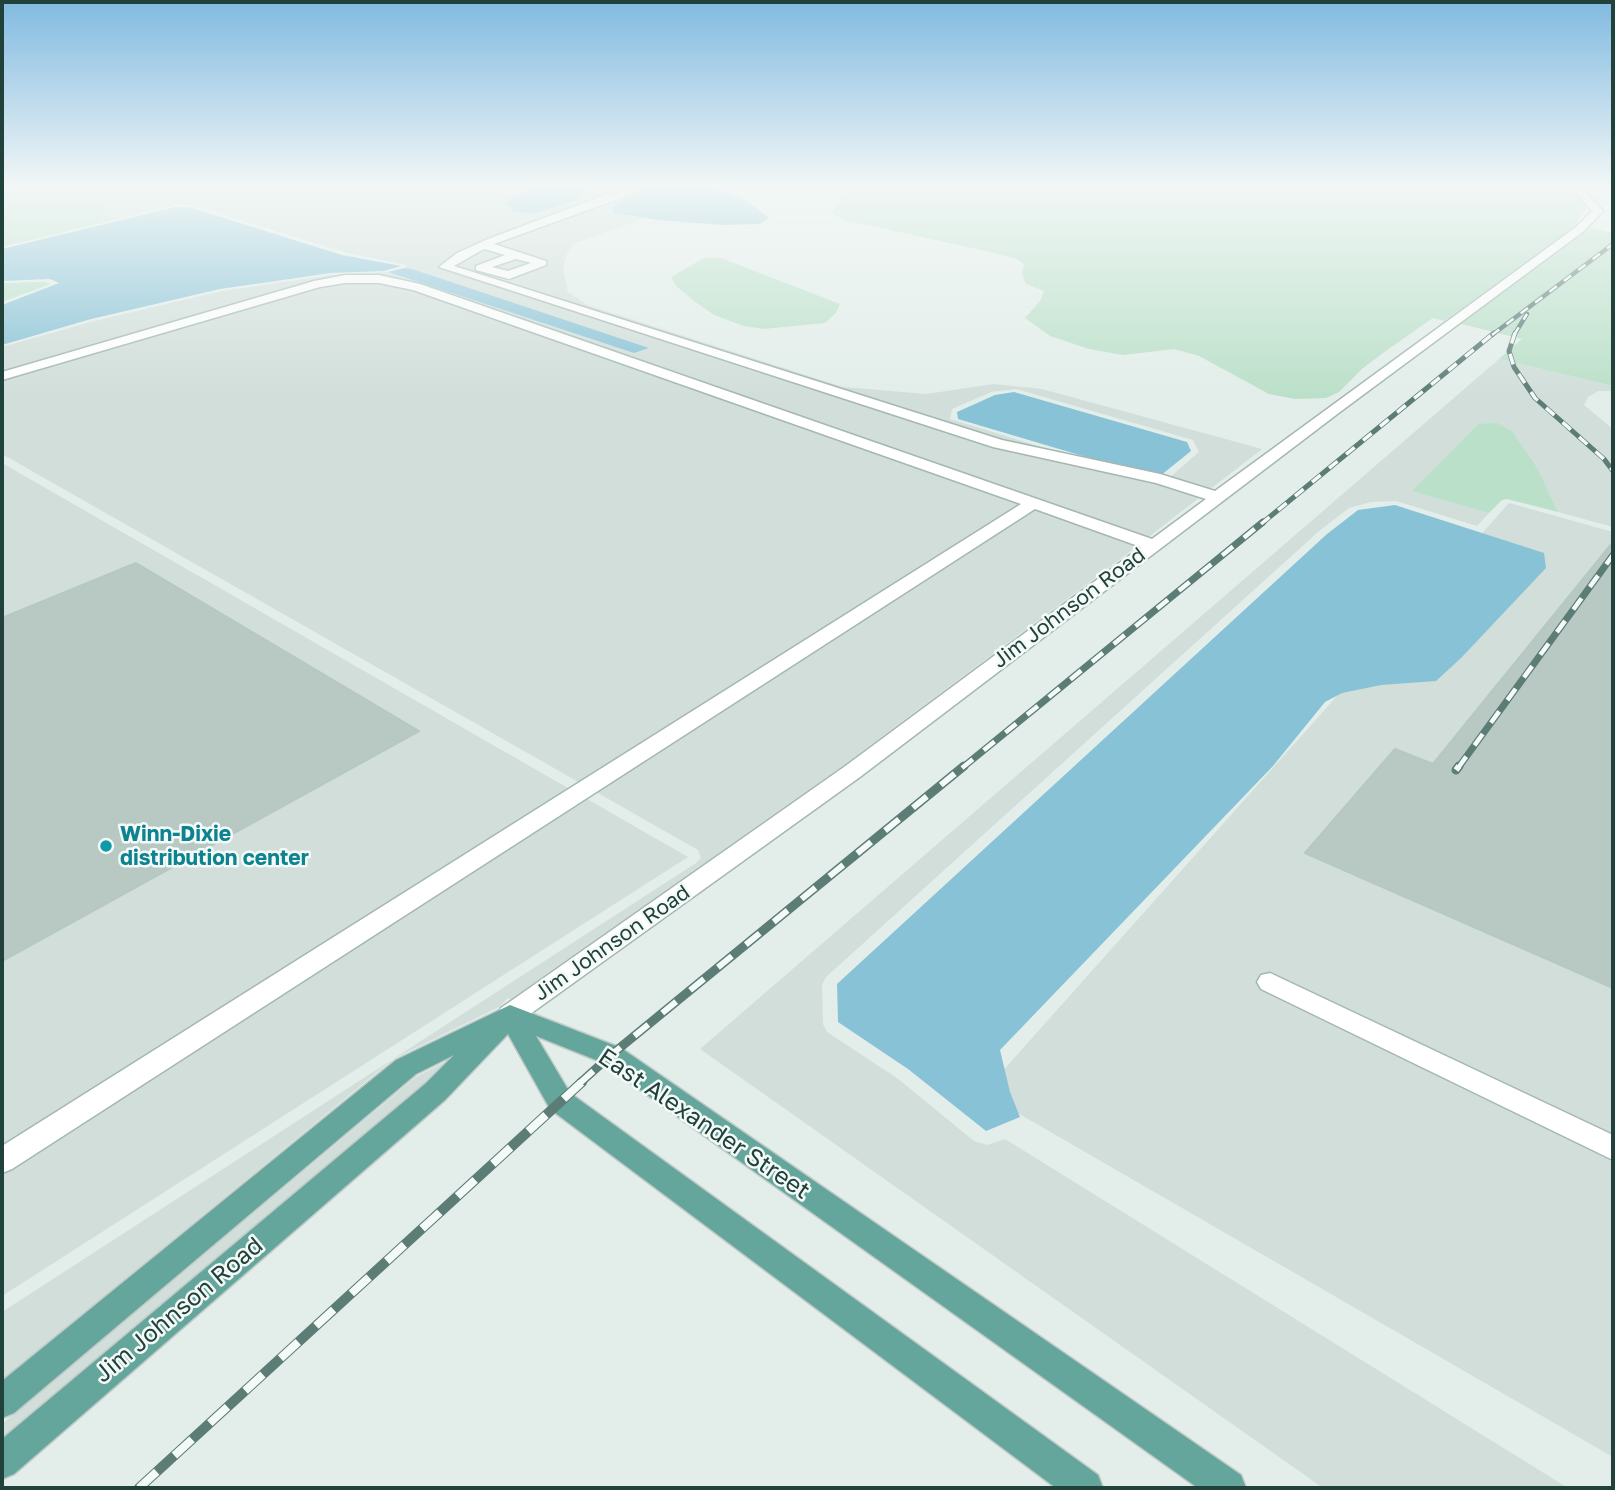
<!DOCTYPE html>
<style>
body{margin:0}
#map{position:relative;width:1615px;height:1490px;overflow:hidden;background:#e3eeea;font-family:"Golos Text",sans-serif}
canvas{display:block}
.frame{position:absolute;inset:0;border:4px solid #21413b;pointer-events:none}
</style>
<div id="map">
<canvas width="1615" height="1490"></canvas>
<div class="frame"></div>
</div>
<script>
const context = document.querySelector('canvas').getContext('2d');
context.lineJoin = 'round';
function fillPath(path, color) { context.fillStyle = color; context.fill(path, 'evenodd'); }
const poly = rows => new Path2D(rows.map(r => 'M' + r).join(''));
function trace(path, color, width, dash) { context.strokeStyle = color; context.lineWidth = width; context.lineCap = dash ? 'butt' : 'round'; context.setLineDash(dash || []); context.stroke(path); }
function label(font, color, halo, rows, align = 'center') {
  context.font = font + ' "Golos Text",sans-serif'; context.lineWidth = 5; context.setLineDash([]); context.textBaseline = 'middle'; context.strokeStyle = halo; context.fillStyle = color; for (const [text, x, y, turn = 0] of rows) {
    context.save(); context.translate(x, y); context.rotate((+turn || 0) * Math.PI / 180); context.textAlign = isNaN(turn) ? turn : align; if (halo) context.strokeText(text, 0, 0); context.fillText(text, 0, 0); context.restore();
  }
}
const built = poly([
 [110,188,528,188,513,196,527,214,534,214,576,201,596,188,644,188,624,200,613,212,643,219,573,244,566,256,563,268,568,292,587,305,843,387,926,394,994,384,1042,389,1262,449,1119,560,841,767,511,999,508,998,499,1007,393,1059,2,1380,2,1312,696,863,701,858,698,850,2,454,2,347,94,321,222,291,331,275,388,272,634,353,648,348,405,268,406,265,347,253,194,206,180,204,119,219,106,216,103,209,119,191],
 [1016,389,1193,440,1199,452,1168,479,1136,476,950,419,952,409,991,392],
 [1499,359,1613,386,1613,391,1598,391,1588,397,1584,405,1613,429,1613,527,1558,512,1538,469,1513,432,1478,424,1413,491,1489,513,1477,526,1396,501,1371,502,1349,508,1318,532,826,977,822,985,823,1024,827,1032,897,1078,974,1141,987,1145,1005,1139,1568,1488,1323,1488,700,1049],
 [2,463,688,857,2,1296],
 [1509,503,1613,532,1613,1457,983,1093],
 [445,1062,422,1085,2,1439,2,1424,416,1077]
]);
const green = poly([
 [2,188,110,188,119,191,119,195,103,209,106,216,119,219,2,247],
 [847,188,1570,188,1587,207,1573,228,1444,321,1433,318,1390,348,1363,368,1339,392,1326,398,1295,399,1269,394,1199,356,1174,349,1123,355,1089,349,1050,336,1025,318,1040,301,1044,291,1026,284,1022,274,1024,264,1016,259,990,252,844,220,831,213],
 [1591,228,1613,233,1613,386,1499,359,1522,339,1461,324],
 [704,258,721,258,840,304,836,313,825,323,764,329,744,326,714,315,694,301,676,286,671,277],
 [45,282,51,284,2,302,2,283],
 [1497,423,1513,432,1538,469,1558,512,1507,499,1502,500,1489,513,1412,491,1478,424]
]);
const water = poly([
 [528,188,596,188,576,201,534,214,514,212,505,203],
 [644,188,719,188,742,197,769,218,760,224,723,225,658,220,613,213,614,205],
 [175,207,189,207,342,255,401,266,384,271,331,273,220,289,91,319,2,345,2,305,59,283,50,279,2,281,2,249],
 [405,268,412,269,649,348,634,353,388,272],
 [1014,392,1187,442,1191,451,1160,476,1140,473,958,419,957,412,995,395],
 [1395,505,1544,553,1546,568,1461,658,1436,681,1381,685,1342,693,1325,702,1273,766,1000,1050,1010,1092,1020,1117,986,1131,908,1069,838,1022,837,984,1327,534,1358,510]
]);
const building = poly([
 [1613,542,1613,988,1305,853,1395,749,1433,764,1613,542],
 [136,563,419,731,2,961,2,618,136,563]
]);
const minor = poly([
 [624,188,634,188,632,194,494,244,546,261,546,265,509,279,476,270,476,266,505,255,484,249,454,266,1002,440,1160,474,1215,491,1576,227,1592,211,1572,188,1582,188,1603,211,1584,231,1340,412,860,777,519,1022,510,1025,501,1022,497,1015,501,1008,844,767,1141,547,1035,509,12,1169,2,1173,2,1146,1021,504,413,290,379,283,345,283,320,287,2,380,2,372,314,281,345,275,379,275,420,284,1152,539,1206,499,1156,483,993,447,439,267,457,253,488,239,624,188],
 [516,259,531,263,508,271,492,267,516,259],
 [1270,973,1613,1135,1613,1160,1261,989,1257,982,1261,975,1270,973]
]);
const major = poly([
 [510,1005,621,1048,1241,1475,1246,1488,1198,1488,601,1062,536,1036,570,1093,1098,1475,1103,1488,1056,1488,550,1109,508,1034,445,1100,14,1474,2,1479,2,1439,425,1084,454,1055,416,1074,14,1413,2,1418,2,1381,396,1060,510,1005]
]);
const railFar4 = poly([
 [1492,335,1613,244],
 [1514,335,1527,314]
]);
const railFar3 = poly([
 [1515,333,1509,351,1514,367,1535,398,1604,459,1613,471],
 [1261,524,1494,333]
]);
const railFar2 = poly([
 [962,768,1263,522],
 [1458,768,1613,555]
]);
const railFar1 = poly([
 [1456,770,1459,766],
 [580,1083,611,1055,964,766]
]);
const rail = poly([
 [139,1488,582,1082]
]);
const markers = [
 [106,846,7,"#0f9aa8"]
];
const streetNames = [
 ["Jim Johnson Road",1069,608,-37],
 ["Jim Johnson Road",612,943,-35]
];
const cultureNames = [
 ["Winn-Dixie",120,834],
 ["distribution center",120,858]
];
const nearStreetnames = [
 ["East Alexander Street",704,1124,34],
 ["Jim Johnson Road",179,1310,-40]
];
fillPath(built, '#d1ded9');
fillPath(green, '#bbe0c9');
fillPath(water, '#88c2d6');
fillPath(building, '#b8c9c3');
trace(building, '#b5c8c2', 2);
trace(minor, '#a5b7b2', 3);
trace(major, '#c1cac8', 3);
fillPath(minor, '#fff');
fillPath(major, '#65a69c');
trace(railFar4, '#5c7c76', 4.5);
trace(railFar3, '#5c7c76', 5);
trace(railFar2, '#5c7c76', 7);
trace(railFar1, '#5c7c76', 9);
trace(rail, '#5c7c76', 10);
trace(railFar4, '#f4faf8', 2.5, [9]);
trace(railFar3, '#f4faf8', 3.5, [11]);
trace(railFar2, '#f4faf8', 4.5, [14]);
trace(railFar1, '#f4faf8', 6, [18]);
trace(rail, '#f4faf8', 8, [24]);
const sky = context.createLinearGradient(0, 0, 0, 396);
sky.addColorStop(0, '#81bae1');
sky.addColorStop(0.47, '#f2f7f6');
sky.addColorStop(1, '#f2f7f600');
context.fillStyle = sky;
context.fillRect(0, 0, 1615, 396);
for (const [x, y, r, color] of markers) { const dot = new Path2D(); dot.arc(x, y, r, 0, 2 * Math.PI); context.fillStyle = color; context.fill(dot); trace(dot, '#f4faf8', 2.5); }
label('21px', '#21413b', '#f4faf8', streetNames);
label('bold 21px', '#0d838f', '#f4faf8', cultureNames, 'left');
label('24px', '#21413b', '#f4faf8', nearStreetnames);
</script>
